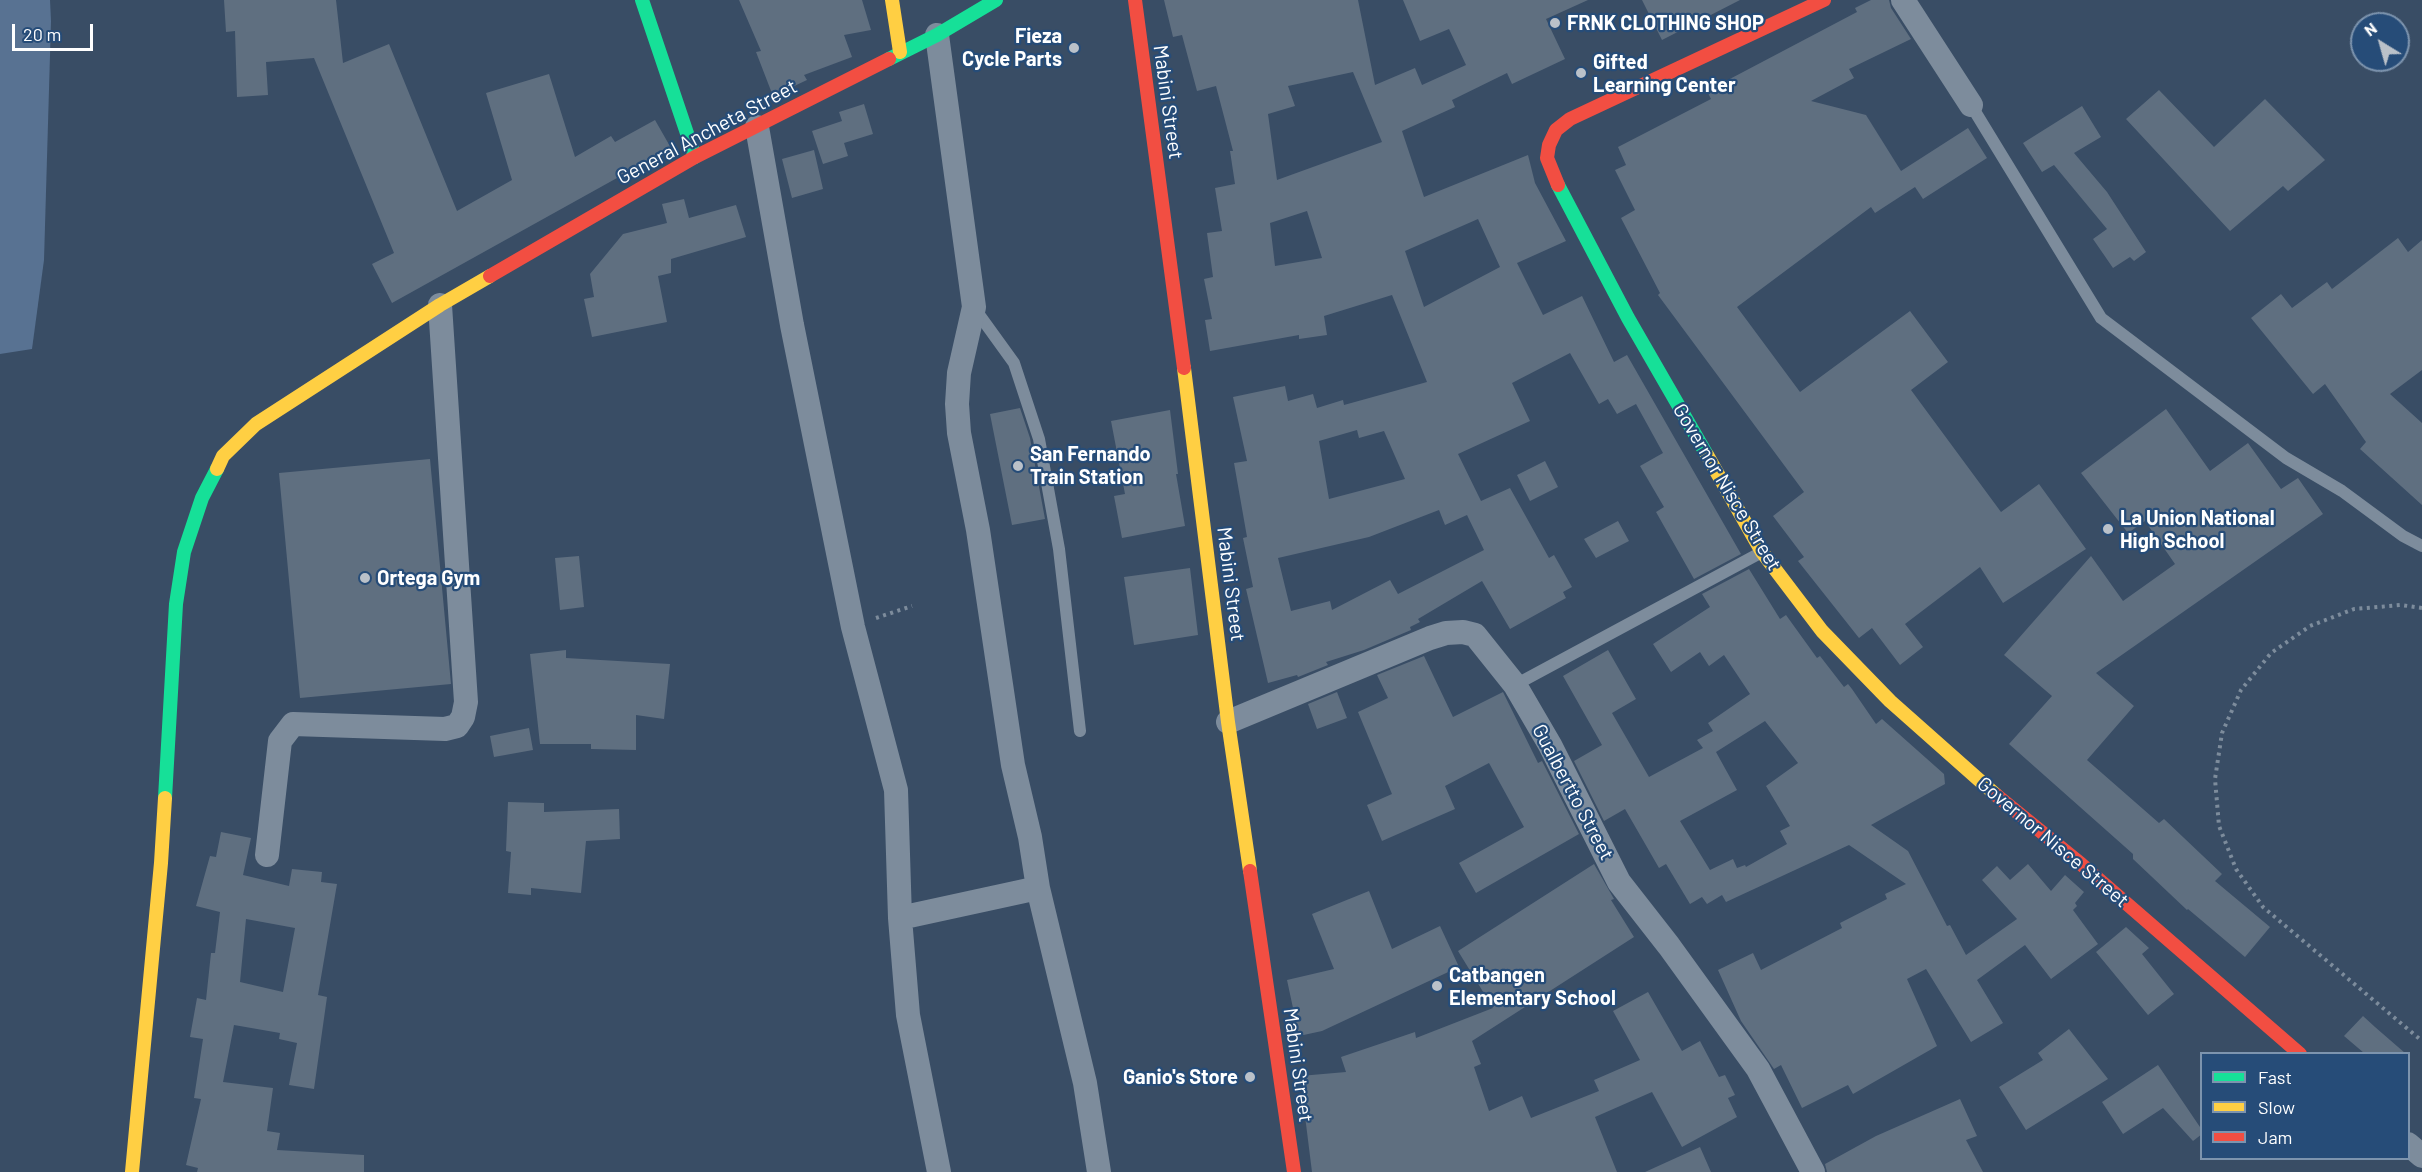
<!DOCTYPE html>
<style>
body{margin:0}
#map{position:relative;width:2422px;height:1172px;overflow:hidden;background:#394d65;font-family:Barlow,sans-serif}
canvas{display:block}
.legend{position:absolute;left:2200px;top:1052px;width:210px;height:108px;box-sizing:border-box;background:#264c78;border:2px solid #7d94ae;margin:0;padding:8px 10px;list-style:none;font-size:18px;color:#fff}
.legend li{display:flex;align-items:center;gap:12px;height:30px}
.legend b{width:30px;border:2px solid #7d94ae}
.north{position:absolute;left:2350px;top:12px;width:60px;height:60px;box-sizing:border-box;background:#264c78;border:2px solid #7d94ae;border-radius:50%;rotate:323deg;font-size:16px;font-weight:700;line-height:24px;text-align:center;color:#fff}
.north::after{content:'';display:block;margin:auto;width:21px;height:27px;background:#bac1c9;clip-path:polygon(50% 0,100% 100%,50% 72%,0 100%)}
.scale{position:absolute;left:12px;top:24px;width:81px;height:27px;box-sizing:border-box;border:3px solid #fff;border-top:0;padding-left:8px;font-size:18px;line-height:21px;white-space:nowrap;color:#fff;-webkit-text-stroke:4px #264c78;paint-order:stroke}
</style>
<div id="map">
<canvas width="2422" height="1172"></canvas>
<ul class="legend">
<li><b style="height:8px;background:#16e098"></b>Fast</li>
<li><b style="height:8px;background:#ffcf43"></b>Slow</li>
<li><b style="height:8px;background:#f24e42"></b>Jam</li>
</ul>
<div class="north">N</div>
<div class="scale">20 m</div>
</div>
<script>
const context = document.querySelector('canvas').getContext('2d');
context.lineJoin = 'round';
function fillPath(path, color) { context.fillStyle = color; context.fill(path, 'evenodd'); }
const poly = rows => new Path2D(rows.map(r => 'M' + r).join(''));
function trace(path, color, width, dash) { context.strokeStyle = color; context.lineWidth = width; context.lineCap = dash ? 'butt' : 'round'; context.setLineDash(dash || []); context.stroke(path); }
function label(font, color, halo, rows, align = 'center') {
  context.font = font + ' Barlow,sans-serif'; context.lineWidth = 4.5; context.setLineDash([]); context.textBaseline = 'middle'; context.strokeStyle = halo; context.fillStyle = color; for (const [text, x, y, turn = 0] of rows) {
    context.save(); context.translate(x, y); context.rotate((+turn || 0) * Math.PI / 180); context.textAlign = isNaN(turn) ? turn : align; if (halo) context.strokeText(text, 0, 0); context.fillText(text, 0, 0); context.restore();
  }
}
const water = poly([
 [0,0,50,0,51,21,44,260,32,349,0,354]
]);
const building = poly([
 [224,0,336,0,343,63,389,44,457,211,512,180,486,93,549,74,575,157,611,136,615,142,655,120,671,148,392,303,372,264,394,253,314,58,266,62,268,95,237,97,235,31,226,32],
 [739,0,862,0,871,30,844,35,852,57,804,75,807,80,773,96,756,52,761,51],
 [1164,0,1358,0,1375,85,1415,68,1422,85,1466,65,1449,29,1420,41,1403,0,1588,0,1546,19,1565,59,1512,84,1507,73,1452,100,1455,107,1402,131,1424,197,1528,155,1535,183,1566,241,1517,263,1543,315,1582,296,1614,362,1627,355,1741,554,1694,579,1656,512,1664,507,1640,466,1663,453,1636,404,1617,414,1608,399,1599,404,1570,353,1512,383,1530,421,1458,454,1481,501,1510,488,1549,558,1554,555,1572,587,1563,592,1566,598,1510,629,1482,581,1418,619,1420,622,1410,627,1411,630,1364,650,1326,662,1328,665,1298,677,1297,675,1268,683,1246,589,1253,587,1243,538,1247,537,1234,463,1247,461,1233,397,1285,386,1288,401,1313,394,1317,408,1343,400,1344,405,1427,382,1392,295,1324,316,1327,335,1299,339,1299,335,1210,351,1205,320,1212,319,1204,279,1213,277,1207,233,1222,231,1215,188,1235,184,1230,151,1233,151,1216,86,1197,91,1182,35,1173,37],
 [1353,72,1382,142,1277,180,1268,114,1295,106,1288,86],
 [1307,211,1322,258,1275,266,1270,223],
 [1478,219,1500,267,1424,307,1405,251],
 [1357,430,1359,438,1384,431,1405,479,1329,499,1319,441],
 [1439,510,1445,525,1467,515,1484,550,1398,594,1390,580,1332,610,1330,601,1291,611,1278,558,1369,537],
 [1642,0,1740,0,1662,40],
 [1871,0,1889,0,1891,8,1911,39,1849,69,1854,78,1811,101,1866,115,1901,171,1968,128,1987,158,1923,199,1915,187,1875,213,1871,207,1737,307,1800,392,1910,311,1948,362,1911,390,2001,512,2039,484,2086,549,2003,603,1980,567,1905,624,1923,647,1900,665,1872,628,1859,638,1798,561,1804,557,1773,516,1804,492,1658,295,1660,293,1621,218,1635,210,1615,170,1626,165,1618,147,1711,99,1707,91,1857,12,1855,8],
 [2159,90,2214,147,2265,99,2325,160,2288,191,2283,186,2230,231,2126,119],
 [864,104,873,134,844,143,848,156,823,164,812,131,842,121,839,112],
 [2082,106,2101,137,2074,153,2107,192,2146,252,2134,261,2130,257,2113,268,2093,239,2107,229,2054,165,2042,172,2023,143],
 [814,150,823,189,792,198,782,159],
 [684,199,689,218,736,205,746,237,671,259,671,273,658,276,667,322,592,337,584,299,594,297,590,274,623,234,667,223,662,204],
 [2398,238,2408,252,2422,240,2422,370,2390,394,2422,423,2422,505,2360,449,2366,442,2325,384,2313,394,2251,318,2281,294,2292,308,2327,282,2332,289],
 [1020,408,1030,438,1045,519,1012,525,990,414],
 [2166,409,2210,471,2248,443,2281,489,2298,478,2323,514,2096,673,2134,706,2087,760,2159,823,2164,819,2222,874,2215,881,2270,927,2245,957,2188,909,2187,910,2133,859,2133,854,2009,744,2052,696,2004,655,2091,556,2123,601,2175,564,2145,521,2128,533,2081,473],
 [1170,410,1178,474,1176,474,1185,526,1122,538,1114,496,1125,494,1111,421],
 [430,459,451,684,300,698,279,473],
 [1545,461,1558,487,1530,501,1517,475],
 [1618,521,1629,541,1596,558,1584,539],
 [579,556,584,607,560,610,555,558],
 [1190,568,1198,635,1134,645,1124,577],
 [1749,569,1780,619,1786,615,1817,658,1820,656,1844,687,1848,684,1852,689,1876,724,1882,719,1944,774,1945,784,1871,825,1908,851,1947,926,1950,925,1966,955,2017,919,1982,880,1997,866,2010,880,2028,864,2051,891,2065,875,2084,892,2075,903,2077,906,2073,910,2098,944,2051,979,2025,945,1977,980,2003,1023,1971,1042,1926,969,1907,979,1937,1046,1853,1094,1848,1085,1802,1108,1781,1065,1774,1069,1741,1021,1718,970,1753,953,1761,970,1842,928,1840,923,1887,899,1885,894,1906,884,1849,845,1726,902,1722,895,1707,904,1702,897,1690,904,1666,864,1659,868,1625,809,1604,821,1574,761,1602,745,1563,676,1608,650,1636,699,1612,713,1649,777,1703,748,1697,740,1713,731,1708,723,1750,694,1724,655,1709,666,1700,652,1671,672,1653,644,1710,607,1702,594],
 [1765,721,1798,763,1766,786,1790,826,1780,831,1787,844,1746,867,1745,865,1737,868,1733,859,1710,870,1680,821,1737,790,1716,752],
 [566,650,566,658,670,664,664,719,636,715,636,750,591,749,591,744,540,744,530,654],
 [1424,656,1453,717,1503,692,1538,763,1542,761,1579,834,1476,893,1459,863,1524,827,1489,763,1445,786,1455,809,1382,841,1367,805,1392,794,1358,712,1388,698,1377,675],
 [1337,692,1347,718,1317,729,1308,704],
 [529,728,533,750,494,757,490,736],
 [508,802,544,803,544,812,619,809,620,839,586,841,581,893,531,888,531,895,508,893,511,852,506,851],
 [221,832,251,838,243,875,289,886,292,869,322,872,321,882,337,884,318,995,327,997,314,1089,289,1085,297,1043,279,1039,280,1033,234,1025,223,1082,273,1088,267,1131,280,1133,277,1150,364,1155,364,1172,197,1172,198,1168,186,1165,201,1099,194,1098,203,1039,190,1037,197,998,206,1000,211,953,215,953,220,912,196,906,210,856,216,857],
 [246,919,295,928,283,992,240,982],
 [1594,864,1614,899,1611,900,1634,937,1472,1041,1481,1064,1474,1067,1489,1111,1522,1096,1531,1118,1599,1091,1594,1080,1640,1060,1613,1011,1648,992,1682,1051,1700,1041,1719,1077,1725,1075,1735,1095,1728,1098,1737,1117,1682,1147,1652,1092,1595,1117,1617,1172,1312,1172,1300,1076,1346,1072,1341,1057,1415,1032,1416,1038,1493,1008,1458,951],
 [1369,891,1392,949,1440,926,1459,967,1322,1031,1299,1036,1287,980,1334,969,1312,914],
 [2126,927,2149,948,2142,954,2174,994,2148,1015,2096,952],
 [2363,1016,2375,1027,2405,1053,2364,1053,2344,1036],
 [2069,1029,2108,1079,2026,1130,1999,1087,2043,1060,2038,1053],
 [2158,1065,2202,1130,2202,1134,2193,1141,2163,1108,2123,1134,2102,1102],
 [1960,1099,1977,1136,1966,1140,1983,1172,1827,1172,1825,1164,1876,1136],
 [1700,1147,1711,1172,1645,1172]
]);
const path = poly([
 [2422,608,2401,605,2354,609,2310,626,2271,653,2241,690,2222,733,2215,779,2219,826,2236,869,2263,907,2422,1041],
 [876,618,912,606]
]);
const lane = poly([
 [1971,105,2101,318,2286,458,2342,491,2403,536,2422,546],
 [975,309,1014,363,1039,439,1059,549,1080,731],
 [1515,685,1762,552]
]);
const street = poly([
 [1903,0,1971,105],
 [937,35,974,307,959,373,957,404,959,433,978,530,1013,765,1030,837,1038,888,1085,1083,1099,1172],
 [757,127,792,325,853,627,896,790,900,918,908,1015,939,1172],
 [1228,722,1430,638,1446,633,1463,632,1475,635,1515,685,1550,745,1619,882,1669,946,1758,1069,1813,1172],
 [267,855,280,741,293,724,445,729,457,726,463,717,466,702,440,305],
 [900,918,1038,888],
 [2408,1144,2422,1156]
]);
const fast = poly([
 [642,0,695,157],
 [889,59,937,35,996,0],
 [1558,185,1628,318,1707,455],
 [165,798,176,604,184,552,202,498,217,469]
]);
const slow = poly([
 [892,0,900,52],
 [1184,368,1228,722,1250,871],
 [1707,455,1762,552,1822,631,1890,701,1996,795],
 [217,469,223,456,256,424,440,305,490,276],
 [132,1172,161,863,165,798]
]);
const jam = poly([
 [1135,0,1184,368],
 [1558,185,1547,158,1549,145,1556,130,1570,119,1824,0],
 [490,276,695,157,889,59],
 [1996,795,2081,864,2300,1054],
 [1250,871,1294,1172]
]);
const markers = [
 [1555,23,6,"#bac1c9"],
 [1074,48,6,"#bac1c9"],
 [1581,73,6,"#bac1c9"],
 [1018,466,6,"#bac1c9"],
 [2108,529,6,"#bac1c9"],
 [365,578,6,"#bac1c9"],
 [1437,986,6,"#bac1c9"],
 [1250,1077,6,"#bac1c9"]
];
const poiNames = [
 ["FRNK CLOTHING SHOP",1567,23],
 ["Fieza",1062,36,"right"],
 ["Cycle Parts",1062,59,"right"],
 ["Gifted",1593,62],
 ["Learning Center",1593,85],
 ["San Fernando",1030,454],
 ["Train Station",1030,477],
 ["La Union National",2120,518],
 ["High School",2120,541],
 ["Ortega Gym",377,578],
 ["Catbangen",1449,975],
 ["Elementary School",1449,998],
 ["Ganio's Store",1238,1077,"right"]
];
const streetNames = [
 ["Mabini Street",1168,102,82],
 ["General Ancheta Street",707,132,-28],
 ["Governor Nisce Street",1727,487,59],
 ["Mabini Street",1231,584,83],
 ["Gualbertto Street",1573,792,62],
 ["Governor Nisce Street",2053,842,40],
 ["Mabini Street",1298,1065,82]
];
fillPath(water, '#587292');
fillPath(building, '#5f6f80');
trace(path, '#7d8c9c', 4, [3, 4.5]);
trace(lane, '#7d8c9c', 12);
trace(street, '#7d8c9c', 24);
trace(fast, '#16e098', 14);
trace(slow, '#ffcf43', 14);
trace(jam, '#f24e42', 14);
for (const [x, y, r, color] of markers) { const dot = new Path2D(); dot.arc(x, y, r, 0, 2 * Math.PI); context.fillStyle = color; context.fill(dot); trace(dot, '#264c78', 2); }
label('bold 20px', '#fff', '#264c78', poiNames, 'left');
label('20px', '#fff', '#264c78', streetNames);
</script>
